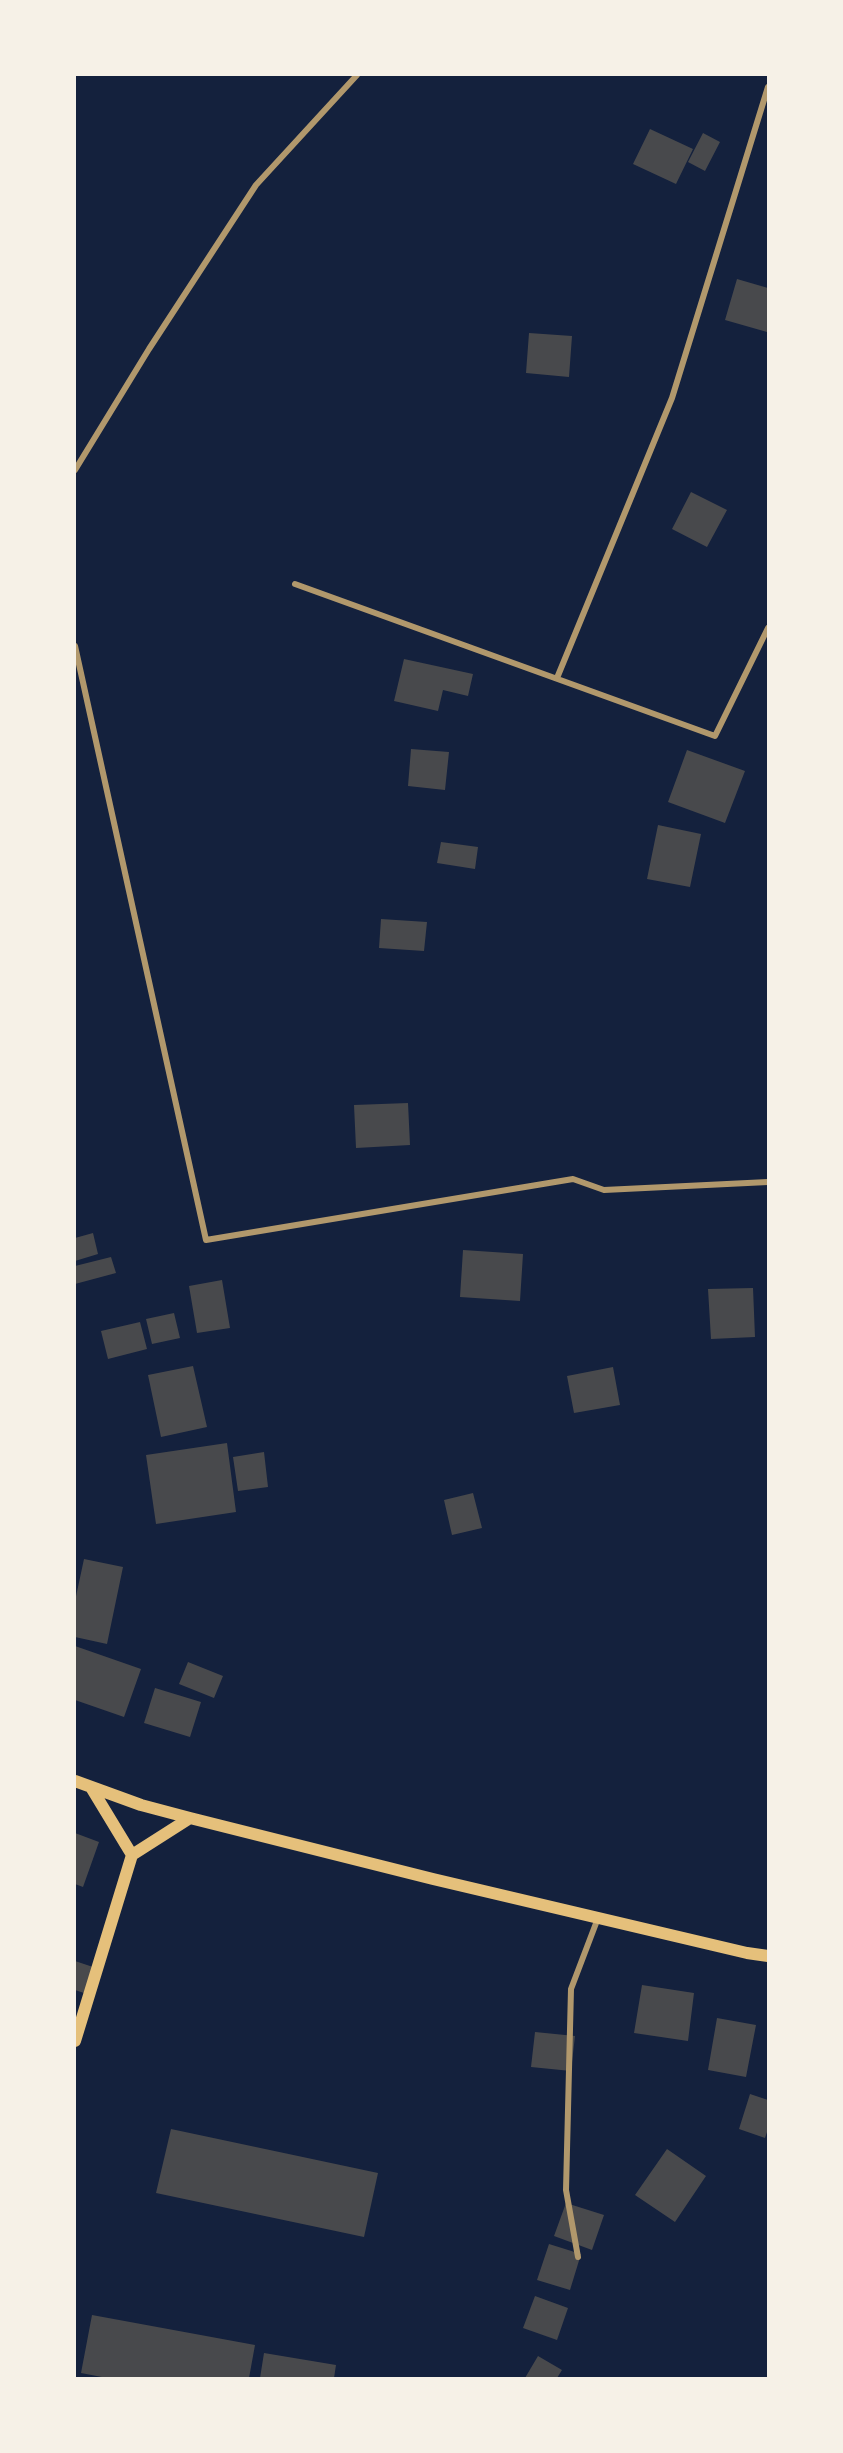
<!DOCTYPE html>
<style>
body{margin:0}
#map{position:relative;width:843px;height:2453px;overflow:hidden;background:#14213d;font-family:"Nunito Sans",sans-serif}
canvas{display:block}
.frame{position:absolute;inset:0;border:76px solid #f6f1e7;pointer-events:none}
</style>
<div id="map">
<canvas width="843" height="2453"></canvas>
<div class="frame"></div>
</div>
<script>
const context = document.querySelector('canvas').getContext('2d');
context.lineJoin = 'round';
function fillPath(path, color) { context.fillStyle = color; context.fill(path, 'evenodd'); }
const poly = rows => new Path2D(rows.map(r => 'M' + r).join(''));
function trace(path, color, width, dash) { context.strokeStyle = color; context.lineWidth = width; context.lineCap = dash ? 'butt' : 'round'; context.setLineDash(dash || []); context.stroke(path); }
const building = poly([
 [650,129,693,149,676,184,633,164],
 [703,133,720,142,705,171,688,162],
 [737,279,768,288,767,332,725,320],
 [529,333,572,336,569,377,526,373],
 [691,492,727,510,707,547,672,529],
 [404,659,473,674,468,696,443,690,438,711,394,701],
 [411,749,449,752,445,790,408,786],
 [687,750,745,771,725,823,668,802],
 [658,825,701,834,690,887,647,879],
 [441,842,478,847,475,869,437,863],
 [381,919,427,922,424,951,379,948],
 [408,1103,410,1145,356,1148,354,1105],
 [93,1233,98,1254,75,1261,75,1238],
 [463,1250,523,1254,520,1301,460,1297],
 [111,1257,116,1273,75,1284,75,1266],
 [222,1280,230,1328,197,1333,189,1286],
 [753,1288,755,1337,711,1339,708,1289],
 [174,1313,180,1338,152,1344,146,1319],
 [140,1322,147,1349,108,1359,101,1331],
 [193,1366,207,1427,161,1437,148,1375],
 [613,1367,620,1405,574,1413,567,1376],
 [227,1443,236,1512,156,1524,146,1455],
 [264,1452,268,1487,238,1491,233,1457],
 [473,1493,482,1528,452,1535,444,1500],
 [84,1559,123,1567,107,1644,75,1637,75,1601],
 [75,1646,141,1669,124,1717,75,1700],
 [188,1662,223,1676,214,1698,179,1684],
 [155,1688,201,1702,190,1737,144,1723],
 [75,1833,99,1842,83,1887,75,1884],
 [75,1961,93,1967,84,1993,75,1990],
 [642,1985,694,1993,688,2041,634,2033],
 [717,2018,756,2025,746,2077,708,2070],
 [535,2032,575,2036,571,2071,531,2067],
 [750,2094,768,2100,768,2129,765,2138,739,2129],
 [171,2129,378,2173,364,2237,156,2193],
 [667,2149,706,2176,675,2222,635,2195],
 [566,2203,604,2215,592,2250,554,2236],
 [549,2244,581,2254,570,2290,537,2280],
 [535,2296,568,2308,557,2340,523,2328],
 [92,2315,255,2345,249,2378,107,2378,81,2373],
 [264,2353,336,2365,334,2378,260,2378],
 [538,2356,562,2370,557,2378,525,2378]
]);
const minor = poly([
 [75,470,149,349,256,185,357,75],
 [295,584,715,736,768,628],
 [75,646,206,1240,573,1179,604,1190,768,1182],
 [557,678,672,398,768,87],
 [578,2257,566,2190,571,1989,598,1918]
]);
const secondary = poly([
 [75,1781,141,1805,190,1818,433,1879,747,1953,768,1956],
 [92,1789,132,1855],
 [75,2041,132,1855,190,1818]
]);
fillPath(building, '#48494c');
trace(minor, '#b1986c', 6);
trace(secondary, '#e5c07b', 12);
</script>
